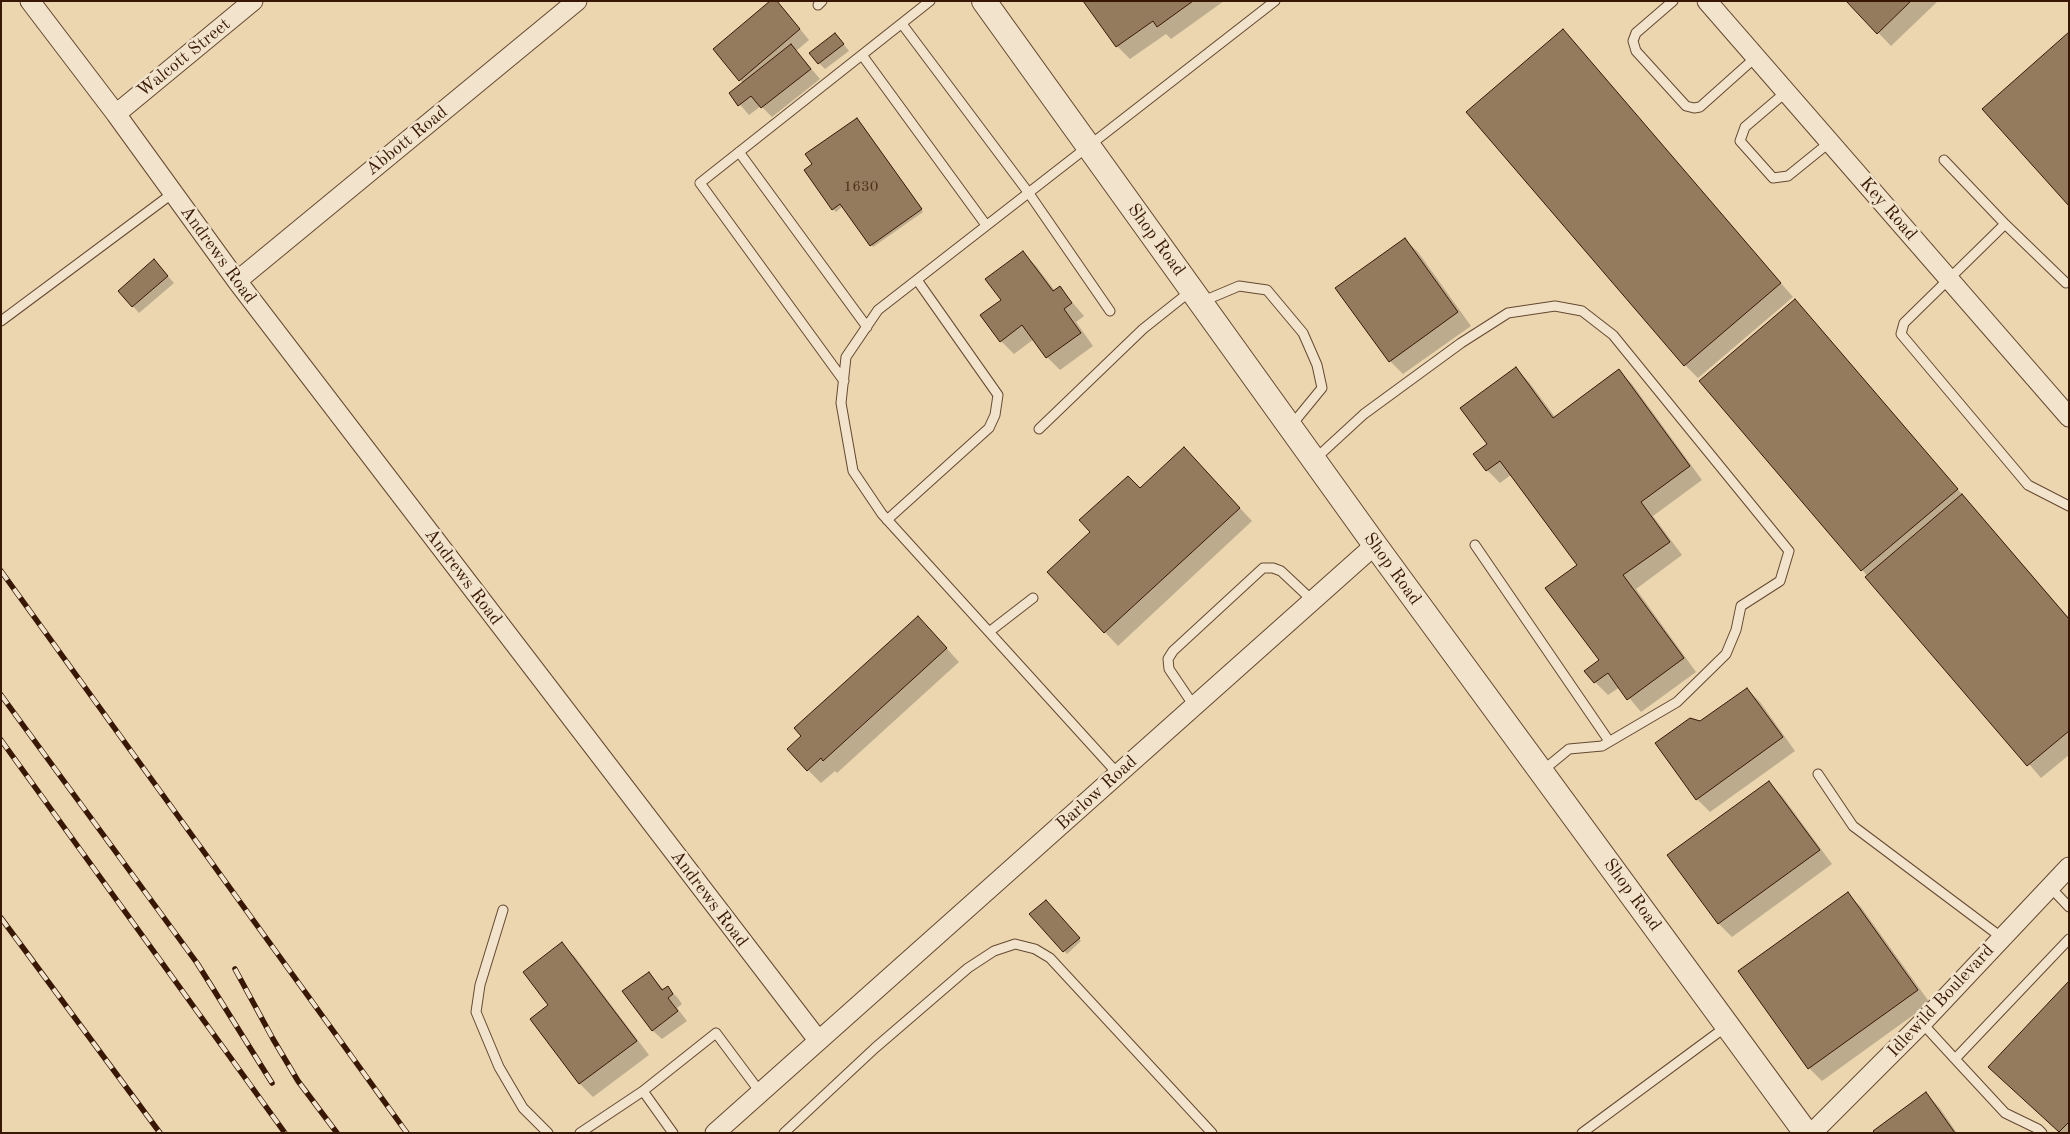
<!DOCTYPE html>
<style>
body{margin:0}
#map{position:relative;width:2070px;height:1134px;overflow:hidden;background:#ebd6b0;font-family:"Old Standard TT",serif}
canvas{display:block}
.frame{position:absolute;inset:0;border:2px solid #381805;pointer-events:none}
</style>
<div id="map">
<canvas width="2070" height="1134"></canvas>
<div class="frame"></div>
</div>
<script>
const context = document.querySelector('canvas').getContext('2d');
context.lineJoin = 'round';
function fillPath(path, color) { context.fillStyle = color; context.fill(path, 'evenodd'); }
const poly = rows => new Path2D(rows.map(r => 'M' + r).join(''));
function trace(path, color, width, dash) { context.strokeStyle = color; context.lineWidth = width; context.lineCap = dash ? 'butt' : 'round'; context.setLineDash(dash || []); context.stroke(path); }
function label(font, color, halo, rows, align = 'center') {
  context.font = font + ' "Old Standard TT",serif'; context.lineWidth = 5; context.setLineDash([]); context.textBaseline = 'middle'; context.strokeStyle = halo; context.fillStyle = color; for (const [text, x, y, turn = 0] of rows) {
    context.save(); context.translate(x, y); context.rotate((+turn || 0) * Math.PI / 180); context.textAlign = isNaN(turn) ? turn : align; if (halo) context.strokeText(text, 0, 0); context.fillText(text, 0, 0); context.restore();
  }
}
const shadow = poly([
 [1084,1,1224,1,1171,39,1166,34,1130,59,1117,46],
 [1848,1,1938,1,1891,46],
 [784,9,809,40,796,51,820,79,772,117,761,106,749,115,730,93,743,83,740,80],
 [1563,31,1793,297,1698,378,1685,365],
 [841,41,849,51,825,69,819,63],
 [859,123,923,212,873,247,843,206,836,212,833,209],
 [1404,239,1418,252,1471,326,1403,374,1390,361],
 [1023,253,1036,266,1055,291,1060,288,1084,316,1076,322,1093,346,1060,370,1047,357,1034,339,1014,354,1001,341,1002,300],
 [160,267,174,283,139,313,119,291],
 [1795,301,2069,618,2069,755,2041,778,1700,381],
 [1516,369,1529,382,1555,417,1619,371,1632,384,1702,480,1653,516,1682,555,1636,589,1696,672,1641,712,1620,687,1608,695,1595,682,1600,661,1578,565,1512,474,1500,483,1487,470,1489,444],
 [1197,462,1252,521,1118,646,1048,572,1140,490],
 [931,631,959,662,837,773,835,771,821,783,808,770],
 [1747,689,1760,702,1795,751,1710,812,1697,799,1700,723],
 [1769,783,1782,796,1832,864,1732,937,1719,924,1669,855],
 [1848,894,1861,907,1930,1003,1822,1081,1809,1068],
 [1045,901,1081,941,1067,954,1031,914],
 [562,944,575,957,649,1055,593,1097,580,1084,531,1019,550,1005],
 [649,973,664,990,668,988,677,997,682,1004,677,1008,687,1021,662,1039,652,1030],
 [2069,983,2069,1133,2060,1133,2003,1080],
 [1926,1094,1939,1107,1957,1133,1876,1133]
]);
const building = poly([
 [770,1,777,1,800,29,739,81,713,49,770,1],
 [1083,1,1193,1,1157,27,1153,21,1116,47,1083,1],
 [1846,1,1911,1,1877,34,1846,1],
 [1563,29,1781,283,1684,366,1466,112,1563,29],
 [2069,32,2069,206,1982,109,2069,32],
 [835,33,844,44,818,64,809,53,835,33],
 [791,44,811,69,761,108,751,96,738,106,729,93,791,44],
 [857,118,922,209,870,246,840,204,832,210,804,170,812,164,805,154,857,118],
 [1405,238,1458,312,1389,362,1335,288,1405,238],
 [1023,251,1053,291,1060,286,1072,303,1064,309,1081,333,1046,358,1022,325,1000,342,980,315,1001,300,985,279,1023,251],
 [154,259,168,276,132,307,118,291,154,259],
 [1795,299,1958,489,1861,571,1699,381,1795,299],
 [1516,367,1553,418,1619,369,1690,466,1641,502,1670,542,1623,575,1684,658,1627,700,1608,673,1594,683,1584,671,1599,660,1545,588,1577,565,1500,461,1486,471,1473,454,1487,444,1460,408,1516,367],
 [1184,447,1240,508,1104,633,1047,572,1090,532,1079,520,1128,476,1140,488,1184,447],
 [1962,494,2069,619,2069,731,2027,766,1865,577,1962,494],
 [918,616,947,648,823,761,821,758,807,771,787,749,801,736,794,728,918,616],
 [1747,688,1783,737,1696,800,1655,743,1690,718,1700,721,1747,688],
 [1769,781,1820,850,1718,924,1667,855,1769,781],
 [1848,892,1918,990,1808,1069,1738,971,1848,892],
 [1046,900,1080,938,1063,952,1029,914,1046,900],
 [562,942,637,1041,579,1084,530,1019,548,1005,523,972,562,942],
 [649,972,662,990,668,986,673,994,668,998,678,1011,652,1031,622,991,649,972],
 [2069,981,2069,1122,2059,1132,1988,1067,2069,981],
 [1926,1092,1955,1133,1875,1133,1873,1131,1926,1092]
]);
const service = poly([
 [1673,1,1636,33,1633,41,1636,51,1686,106,1694,108,1700,107,1756,57],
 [818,5,822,1],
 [902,24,1028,192,1110,311],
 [862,55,986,225],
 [1786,92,1745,127,1740,141,1773,178,1788,176,1830,142],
 [739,152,867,327],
 [1944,160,2005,224,1904,323,1901,334,2028,485,2069,506],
 [2005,224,2066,283],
 [1201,302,1239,286,1267,290,1303,333,1317,365,1322,388,1290,427],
 [1,321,173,193],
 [844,381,700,183,930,1],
 [1039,429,1143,329,1192,290],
 [1314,460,1364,414,1461,343,1508,313,1555,306,1582,311,1613,335,1789,551,1780,581,1741,606,1736,630,1726,654,1677,702,1602,746,1569,749,1541,772],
 [887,520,989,428,995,415,998,395,917,280],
 [1475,545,1609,741],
 [989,632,1033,598],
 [1194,706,1169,669,1168,659,1173,651,1263,568,1273,568,1281,571,1313,601],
 [1118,774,882,514,853,471,841,403,846,357,878,310,1275,1],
 [1818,774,1853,826,2001,937],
 [2050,887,2069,907],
 [503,910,480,985,476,1012,499,1067,523,1108,548,1133],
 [1922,1023,1955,1059,2069,939],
 [1955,1059,2005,1113,2038,1129,2042,1133],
 [643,1091,673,1133],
 [580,1133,643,1091,716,1033,760,1092],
 [784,1133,875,1048,968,968,994,951,1015,944,1035,949,1050,958,1212,1133],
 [1582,1133,1727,1026]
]);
const minor = poly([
 [30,1,116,114,237,281,818,1040],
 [1707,1,2069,417],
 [116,114,253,1],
 [237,281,577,1],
 [715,1133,1375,545],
 [1812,1133,1922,1023,2069,867]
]);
const tertiary = poly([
 [984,1,1375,545,1806,1133]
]);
const rail = poly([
 [1,571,407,1133],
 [1,695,197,963,272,1083],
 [1,740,285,1133],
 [1,918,160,1133],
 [235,969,273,1039,298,1081,337,1133]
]);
const numberNames = [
 ["1630",861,187]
];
const streetNames = [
 ["Walcott Street",184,58,-39],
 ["Abbott Road",407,141,-39],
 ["Key Road",1888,209,49],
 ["Shop Road",1156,240,54],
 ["Andrews Road",218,255,54],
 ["Shop Road",1392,569,54],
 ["Andrews Road",463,577,53],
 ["Barlow Road",1097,793,-42],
 ["Shop Road",1632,895,54],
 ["Andrews Road",709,899,53],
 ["Idlewild Boulevard",1941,1001,-47]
];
fillPath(shadow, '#0003');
fillPath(building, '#957b5e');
trace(building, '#381805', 1);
trace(service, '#654830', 11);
trace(minor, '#654830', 21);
trace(tertiary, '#654830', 26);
trace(service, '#f2e4cc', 9);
trace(minor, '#f2e4cc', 19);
trace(tertiary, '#f2e4cc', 24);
trace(rail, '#381805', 5.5);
trace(rail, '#f2e4cc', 4, [11]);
label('15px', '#4f311b', null, numberNames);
label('18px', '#381805', '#f2e4cc', streetNames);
</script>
